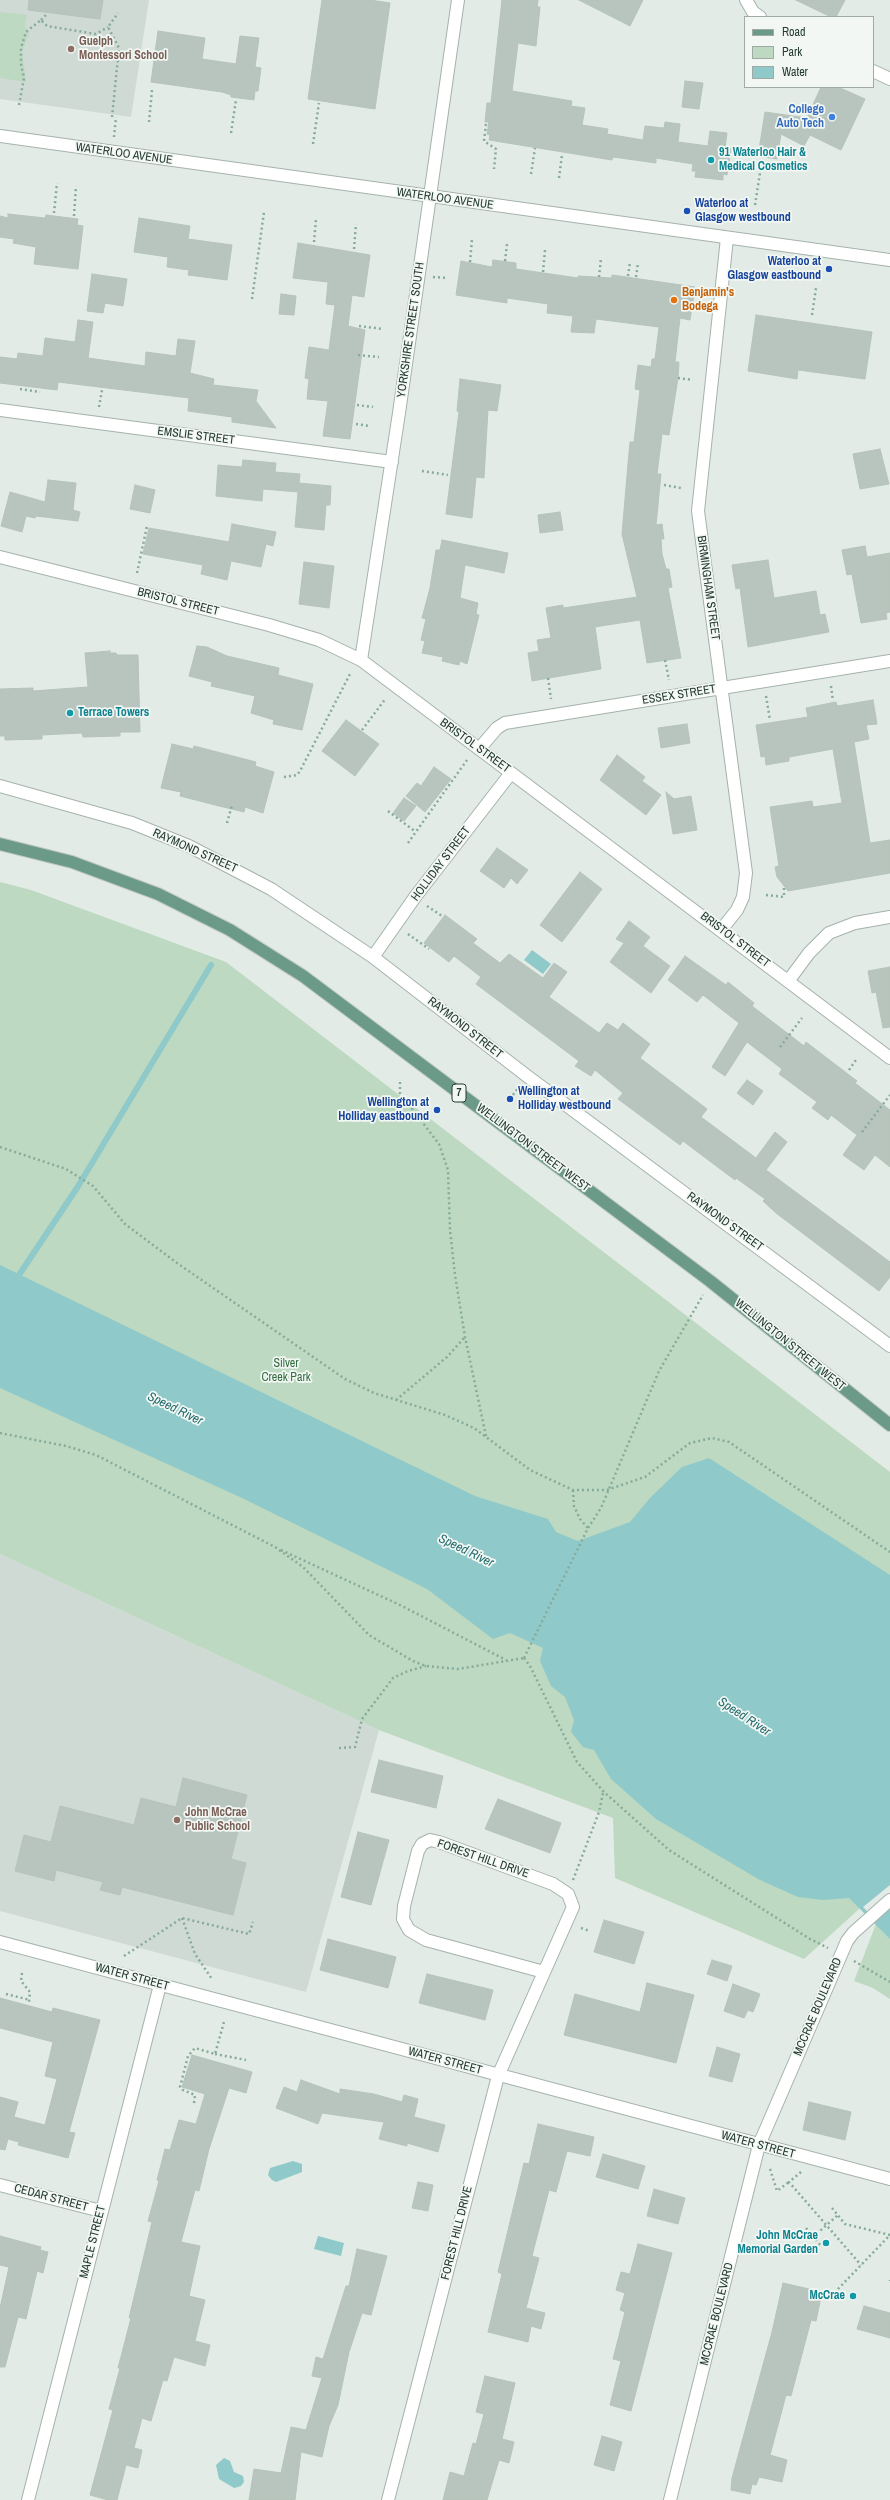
<!DOCTYPE html>
<style>
body{margin:0}
#map{position:relative;width:890px;height:2500px;overflow:hidden;background:#e2ebe5;font-family:"Archivo Narrow",sans-serif}
canvas{display:block}
.legend{position:absolute;left:744px;top:16px;width:130px;height:72px;box-sizing:border-box;background:#f2f7f4;border:1px solid #a0aba6;margin:0;padding:5px 7px;list-style:none;font-size:12px;color:#243a31}
.legend li{display:flex;align-items:center;gap:8px;height:20px}
.legend b{width:20px;border:1px solid #a0aba6}
</style>
<div id="map">
<canvas width="890" height="2500"></canvas>
<ul class="legend">
<li><b style="height:5px;background:#6b9b88"></b>Road</li>
<li><b style="height:11px;background:#bdd9c1"></b>Park</li>
<li><b style="height:11px;background:#90c9ca"></b>Water</li>
</ul>
</div>
<script>
const context = document.querySelector('canvas').getContext('2d');
context.lineJoin = 'round';
function fillPath(path, color) { context.fillStyle = color; context.fill(path, 'evenodd'); }
const poly = rows => new Path2D(rows.map(r => 'M' + r).join(''));
function trace(path, color, width, dash) { context.strokeStyle = color; context.lineWidth = width; context.lineCap = dash ? 'butt' : 'round'; context.setLineDash(dash || []); context.stroke(path); }
function label(font, color, halo, rows, align = 'center') {
  context.font = font + ' "Archivo Narrow",sans-serif'; context.lineWidth = 3.5; context.setLineDash([]); context.textBaseline = 'middle'; context.strokeStyle = halo; context.fillStyle = color; for (const [text, x, y, turn = 0] of rows) {
    context.save(); context.translate(x, y); context.rotate((+turn || 0) * Math.PI / 180); context.textAlign = isNaN(turn) ? turn : align; if (halo) context.strokeText(text, 0, 0); context.fillText(text, 0, 0); context.restore();
  }
}
const built = poly([
 [0,0,149,0,131,117,0,99],
 [0,1554,379,1730,306,1992,0,1911]
]);
const green = poly([
 [0,12,27,15,25,26,29,34,22,51,26,82,0,78],
 [0,882,31,890,226,962,890,1472,890,1881,804,1959,615,1878,613,1818,379,1730,0,1554],
 [890,1912,890,1999,873,1988,854,1981,876,1924]
]);
const water = poly([
 [532,950,551,964,543,974,524,960],
 [0,1265,475,1496,548,1519,556,1532,578,1541,630,1522,650,1498,682,1467,709,1458,890,1575,890,1939,849,1898,823,1900,798,1897,760,1880,656,1819,611,1779,594,1750,583,1747,571,1732,574,1720,565,1697,551,1686,540,1661,543,1648,510,1633,493,1639,427,1589,242,1498,0,1388],
 [293,2161,302,2164,302,2172,276,2182,272,2180,268,2175,270,2168],
 [318,2236,344,2243,341,2256,314,2249],
 [224,2458,230,2461,234,2472,243,2476,244,2482,241,2486,234,2488,219,2479,216,2465]
]);
const pier = poly([
 [890,1885,890,1909,876,1921,863,1907]
]);
const stream = poly([
 [15,1281,77,1188,211,965]
]);
const building = poly([
 [29,0,103,0,100,19,28,10,29,0],
 [322,0,370,0,390,3,375,109,308,99,322,0],
 [502,0,538,0,537,7,540,7,536,46,518,43,512,91,572,101,571,106,585,108,582,125,608,129,607,134,643,140,645,126,664,128,665,122,680,124,678,142,708,146,710,131,727,133,725,148,731,149,727,175,723,174,723,180,695,177,696,171,692,171,693,164,656,158,656,163,613,157,612,160,489,140,490,135,487,134,489,122,485,122,487,103,491,103,502,0],
 [579,0,643,0,630,26,579,0],
 [796,0,845,0,836,17,831,17,796,0],
 [158,31,205,38,202,59,236,64,240,36,259,38,255,67,261,68,258,91,255,91,254,100,231,97,231,95,222,92,151,82,158,31],
 [685,81,703,83,699,109,682,107,685,81],
 [821,87,838,87,865,99,841,150,810,135,804,146,781,134,777,159,758,156,765,112,807,118,821,87],
 [8,214,45,218,46,215,78,219,77,225,83,226,78,269,34,264,36,247,13,243,14,239,0,237,0,216,8,218,8,214],
 [139,218,190,226,188,239,232,245,227,280,188,275,189,270,167,267,168,257,134,252,139,218],
 [298,243,370,255,364,297,352,295,348,326,365,330,350,439,323,436,328,401,307,399,309,379,305,378,309,347,329,350,335,305,326,304,328,282,293,278,298,243],
 [493,260,516,263,516,269,578,278,578,276,612,278,612,275,695,287,690,320,680,318,675,362,679,362,678,378,669,435,662,434,657,474,661,474,656,525,662,524,664,539,661,539,662,554,666,569,669,569,672,587,668,588,681,658,647,663,640,620,607,625,595,627,601,669,532,681,528,653,539,651,537,640,551,638,546,608,563,605,563,608,637,597,622,534,628,464,630,442,634,442,640,390,635,389,638,365,651,367,652,359,655,359,659,327,596,319,594,333,571,332,573,316,547,313,548,304,507,298,507,303,456,295,461,261,492,267,493,260],
 [92,274,127,279,123,306,105,303,103,313,87,311,92,274],
 [281,294,296,296,294,315,279,314,281,294],
 [756,315,872,332,865,379,798,370,797,379,748,371,756,315],
 [78,320,93,322,88,358,145,366,146,352,176,356,178,339,195,341,190,373,214,379,213,385,258,390,256,401,276,428,232,422,232,417,188,411,189,398,58,382,57,390,0,383,0,357,17,359,18,353,43,356,45,338,75,342,78,320],
 [460,379,501,385,497,411,488,410,484,478,476,477,472,518,446,514,459,412,457,411,460,379],
 [880,449,889,484,860,489,853,454,880,449],
 [243,460,276,463,275,472,300,474,299,483,331,486,330,505,326,505,324,530,295,527,298,492,263,489,262,501,216,496,218,465,242,467,243,460],
 [48,480,76,483,73,510,80,512,78,521,36,516,35,518,26,516,22,532,1,526,10,492,45,502,48,480],
 [135,485,155,490,150,513,130,509,135,485],
 [560,512,563,530,540,533,538,515,560,512],
 [232,524,276,532,273,546,266,544,261,567,231,561,227,580,201,574,203,565,143,554,149,528,229,542,232,524],
 [442,540,508,553,504,573,465,565,460,598,478,603,476,614,479,615,467,664,460,661,459,665,442,661,443,657,422,653,425,641,421,640,426,619,422,618,430,588,436,550,440,550,442,540],
 [865,546,867,557,890,553,890,612,886,613,887,619,861,623,852,574,847,575,842,550,865,546],
 [768,560,774,598,816,591,820,615,825,614,829,632,748,647,740,588,736,589,732,565,768,560],
 [304,562,334,566,329,608,299,604,304,562],
 [197,646,207,647,227,656,279,668,278,675,313,684,302,730,273,724,274,720,251,713,255,696,211,686,212,682,189,676,197,646],
 [110,651,110,653,116,653,117,655,138,655,140,732,120,732,120,736,83,737,82,733,42,735,42,739,5,740,5,736,0,736,0,689,33,688,33,691,88,687,85,653,110,651],
 [873,700,877,724,866,725,869,739,854,742,870,843,890,840,890,873,788,891,777,877,775,867,779,866,770,807,812,801,813,807,842,803,833,749,789,757,789,761,766,765,765,756,761,757,756,725,808,717,806,708,836,702,837,706,873,700],
 [346,720,379,744,355,776,322,751,346,720],
 [687,724,690,743,661,748,658,728,687,724],
 [172,744,193,749,194,746,256,762,255,766,274,772,263,813,245,807,244,812,219,806,180,796,181,792,161,788,172,744],
 [617,755,645,777,642,781,661,795,646,815,600,780,617,755],
 [434,767,451,779,425,812,406,796,417,783,421,786,434,767],
 [666,792,674,799,691,796,697,830,673,834,666,792],
 [404,798,416,806,404,821,393,813,404,798],
 [497,848,528,870,517,884,511,878,504,888,480,871,497,848],
 [580,872,602,889,562,942,540,925,580,872],
 [445,915,477,939,473,943,500,963,509,954,543,978,554,963,567,972,549,997,599,1033,607,1023,618,1030,623,1023,650,1044,640,1058,707,1109,701,1117,756,1158,775,1132,787,1142,766,1170,890,1262,890,1277,879,1291,776,1213,763,1201,765,1199,736,1178,735,1180,683,1141,680,1145,618,1099,623,1093,595,1070,591,1076,575,1066,579,1061,476,984,481,977,454,956,449,962,424,943,445,915],
 [629,921,650,937,643,946,670,966,651,993,610,962,624,943,616,939,629,921],
 [685,956,726,985,728,982,754,1003,752,1006,804,1046,806,1042,857,1081,855,1083,890,1110,890,1167,875,1155,864,1170,843,1155,857,1135,831,1115,828,1120,812,1108,817,1102,779,1074,782,1069,747,1042,725,1076,712,1067,739,1023,703,995,697,1002,668,980,685,956],
 [890,967,890,1027,883,1028,876,992,872,993,868,971,890,967],
 [747,1080,763,1091,753,1105,737,1093,747,1080],
 [379,1760,443,1776,436,1808,371,1792,379,1760],
 [183,1778,247,1795,231,1859,246,1863,233,1915,122,1887,120,1895,100,1890,103,1882,56,1870,54,1881,15,1871,24,1835,51,1842,60,1806,134,1825,141,1798,176,1807,183,1778],
 [498,1799,561,1823,550,1853,485,1829,498,1799],
 [358,1832,389,1840,371,1905,341,1897,358,1832],
 [604,1920,644,1932,634,1964,594,1952,604,1920],
 [328,1939,396,1957,388,1988,320,1970,328,1939],
 [712,1960,732,1966,727,1981,707,1974,712,1960],
 [427,1974,493,1990,485,2020,419,2003,427,1974],
 [647,1983,694,1995,676,2063,564,2035,575,1994,640,2012,647,1983],
 [733,1984,760,1994,753,2012,748,2010,744,2018,724,2011,733,1984],
 [0,1998,52,2012,53,2008,100,2020,69,2132,75,2133,68,2158,18,2145,19,2142,8,2139,5,2150,0,2149,0,2097,18,2102,14,2117,45,2125,57,2079,45,2076,53,2042,0,2028,0,1998],
 [717,2047,740,2054,732,2082,709,2076,717,2047],
 [192,2055,252,2072,246,2093,229,2088,209,2149,199,2191,195,2190,181,2242,200,2246,189,2296,205,2300,195,2341,210,2345,205,2366,174,2357,167,2381,163,2380,151,2421,142,2418,134,2448,142,2450,138,2468,126,2465,117,2500,108,2500,90,2495,113,2410,109,2409,120,2368,118,2368,131,2318,129,2318,152,2222,148,2221,159,2181,157,2180,165,2149,170,2150,179,2120,196,2124,205,2094,182,2087,192,2055],
 [301,2080,340,2094,340,2089,374,2094,402,2102,404,2095,418,2099,414,2117,445,2125,438,2152,407,2143,407,2146,379,2139,384,2122,322,2113,318,2124,276,2108,284,2087,297,2092,301,2080],
 [809,2102,851,2112,845,2140,803,2130,809,2102],
 [538,2124,594,2137,590,2156,567,2151,556,2192,549,2190,532,2256,539,2258,526,2308,545,2313,541,2329,531,2326,528,2342,488,2332,502,2274,498,2272,524,2163,529,2164,538,2124],
 [603,2154,645,2166,638,2189,596,2177,603,2154],
 [418,2182,433,2185,428,2211,412,2208,418,2182],
 [654,2189,685,2198,678,2224,647,2216,654,2189],
 [0,2236,41,2247,40,2250,48,2252,43,2273,37,2271,26,2319,18,2317,5,2367,0,2367,0,2308,9,2267,0,2265,0,2236],
 [638,2244,672,2253,631,2411,610,2405,621,2361,613,2359,625,2312,620,2310,625,2293,616,2290,621,2272,630,2274,638,2244],
 [357,2249,387,2256,371,2315,362,2313,349,2352,338,2405,329,2426,322,2457,301,2452,295,2500,249,2500,254,2469,281,2473,291,2427,306,2430,322,2378,312,2376,316,2357,323,2359,346,2286,349,2286,357,2249],
 [783,2283,822,2292,816,2321,811,2320,791,2396,786,2395,770,2455,787,2460,782,2482,759,2477,756,2485,752,2484,750,2494,731,2490,732,2478,772,2332,783,2283],
 [864,2306,890,2313,890,2338,857,2329,864,2306],
 [485,2376,515,2383,502,2439,514,2442,509,2463,499,2460,487,2500,443,2500,450,2472,464,2476,473,2443,476,2444,484,2414,476,2412,485,2376],
 [602,2436,622,2442,614,2471,594,2465,602,2436]
]);
const path = poly([
 [41,20,48,13],
 [19,105,24,78,21,64,21,48,26,32,41,20,47,26,96,34,108,27],
 [112,117,119,48,108,27,118,13],
 [149,122,152,90],
 [486,124,484,141,496,149,494,169],
 [231,133,236,100],
 [114,137,116,117],
 [313,144,319,103],
 [761,165,778,168],
 [531,174,535,148],
 [559,178,562,155],
 [755,205,762,160],
 [54,213,57,183],
 [74,216,76,186],
 [314,242,316,219],
 [354,249,356,224],
 [505,261,507,244],
 [470,262,472,239],
 [543,272,545,250],
 [628,276,630,262],
 [433,277,447,278],
 [599,277,601,258],
 [636,277,638,263],
 [252,299,264,212],
 [812,315,816,288],
 [359,326,383,329],
 [358,355,379,357],
 [678,378,693,380],
 [20,389,40,392],
 [357,405,373,407],
 [99,407,102,390],
 [356,424,370,426],
 [422,471,448,475],
 [664,485,681,488],
 [137,573,147,526],
 [665,660,669,680],
 [548,678,551,699],
 [831,686,833,701],
 [766,696,770,720],
 [362,730,386,698],
 [284,777,297,775,300,771,350,674],
 [388,811,416,832],
 [227,823,232,805],
 [408,843,467,760],
 [766,895,784,897,784,887],
 [427,906,442,916],
 [408,934,429,949],
 [780,1047,802,1018],
 [849,1070,856,1060],
 [400,1082,400,1093,439,1144,448,1170,450,1230,455,1275,465,1337,486,1436],
 [510,1099,518,1088],
 [862,1132,890,1095],
 [0,1147,66,1169,93,1186,125,1224,177,1263,345,1379,374,1393,445,1415,474,1428,530,1470,573,1490,607,1490,645,1477,690,1443,712,1438,729,1442,890,1552],
 [396,1400,447,1357,464,1338],
 [0,1433,66,1446,96,1455,275,1547,303,1567,369,1635,413,1661,426,1666,458,1669,524,1658],
 [573,1490,574,1506,580,1519,588,1528],
 [281,1550,400,1605,506,1660],
 [524,1658,530,1666,577,1762,604,1792,669,1850,810,1939,828,1948],
 [524,1658,588,1528,601,1508,659,1371,703,1295],
 [339,1748,355,1747,362,1719,393,1678,408,1671,426,1666],
 [573,1880,599,1812,603,1793],
 [182,1918,195,1954,212,1979],
 [581,1928,590,1931],
 [124,1956,182,1918,249,1934,253,1922],
 [854,1961,890,1982],
 [22,1973,21,1981,30,1992,29,2002],
 [6,1994,30,2000],
 [215,2054,246,2060],
 [194,2103,195,2095,183,2090,180,2087,188,2056,195,2048,215,2054,224,2022],
 [770,2169,777,2191,789,2182],
 [801,2172,789,2182,861,2265],
 [832,2208,845,2224,890,2235,838,2289],
 [806,2228,821,2246],
 [813,2237,838,2215],
 [890,2281,890,2280]
]);
const minor = poly([
 [746,0,753,12,760,17],
 [873,71,890,79],
 [0,410,392,462],
 [0,557,269,625,319,640,361,660,890,1058],
 [361,660,399,413,458,0],
 [479,749,497,728,505,723,890,661],
 [0,786,132,823,189,846,271,889,373,957,527,1076,890,1346],
 [721,930,737,910,743,897,746,873,698,511,727,238],
 [373,957,415,897,511,773],
 [789,980,809,953,829,933,855,923,890,917],
 [0,2185,101,2211],
 [28,2500,160,1985],
 [388,2500,498,2076,573,1907,568,1894,553,1884,439,1842,430,1840,422,1844,418,1851,404,1906,403,1919,409,1930,426,1940,544,1972],
 [670,2500,759,2145,847,1941,853,1933,890,1900]
]);
const tertiary = poly([
 [0,136,890,260],
 [0,1942,890,2179]
]);
const primary = poly([
 [0,844,72,862,158,894,230,930,303,976,710,1281,890,1425]
]);
const markers = [
 [71,49,4,"#8d6e63"],
 [832,117,4,"#3f7fe0"],
 [711,160,4,"#0f9aa8"],
 [687,211,4,"#1a4fb4"],
 [829,269,4,"#1a4fb4"],
 [674,300,4,"#e8710a"],
 [70,713,4,"#0f9aa8"],
 [510,1099,4,"#1a4fb4"],
 [437,1110,4,"#1a4fb4"],
 [177,1820,4,"#8d6e63"],
 [826,2243,4,"#0f9aa8"],
 [853,2296,4,"#0f9aa8"]
];
const shields = [
 [459,1093,14]
];
const shieldNames = [
 ["7",459,1093]
];
const educationNames = [
 ["Guelph",79,42],
 ["Montessori School",79,56],
 ["John McCrae",185,1813],
 ["Public School",185,1827]
];
const shopNames = [
 ["College",824,110],
 ["Auto Tech",824,124]
];
const cultureNames = [
 ["91 Waterloo Hair &",719,153],
 ["Medical Cosmetics",719,167],
 ["Terrace Towers",78,713],
 ["John McCrae",818,2236,"right"],
 ["Memorial Garden",818,2250,"right"],
 ["McCrae",845,2296,"right"]
];
const streetNames = [
 ["WATERLOO AVENUE",124,154,8],
 ["WATERLOO AVENUE",445,199,8],
 ["YORKSHIRE STREET SOUTH",411,330,-82],
 ["EMSLIE STREET",196,436,7],
 ["BIRMINGHAM STREET",708,588,82],
 ["BRISTOL STREET",178,602,14],
 ["ESSEX STREET",679,695,-9],
 ["BRISTOL STREET",475,746,36],
 ["RAYMOND STREET",195,851,24],
 ["HOLLIDAY STREET",441,864,-53],
 ["BRISTOL STREET",735,940,37],
 ["RAYMOND STREET",465,1028,38],
 ["WELLINGTON STREET WEST",533,1148,37],
 ["RAYMOND STREET",725,1222,36],
 ["WELLINGTON STREET WEST",790,1345,39],
 ["FOREST HILL DRIVE",483,1859,19],
 ["WATER STREET",132,1977,15],
 ["MCCRAE BOULEVARD",818,2007,-67],
 ["WATER STREET",445,2061,15],
 ["WATER STREET",758,2145,15],
 ["CEDAR STREET",51,2198,15],
 ["FOREST HILL DRIVE",457,2233,-76],
 ["MAPLE STREET",93,2242,-76],
 ["MCCRAE BOULEVARD",717,2314,-76]
];
const transitNames = [
 ["Waterloo at",695,204],
 ["Glasgow westbound",695,218],
 ["Waterloo at",821,262,"right"],
 ["Glasgow eastbound",821,276,"right"],
 ["Wellington at",518,1092],
 ["Holliday westbound",518,1106],
 ["Wellington at",429,1103,"right"],
 ["Holliday eastbound",429,1117,"right"]
];
const foodNames = [
 ["Benjamin's",682,293],
 ["Bodega",682,307]
];
const parkNames = [
 ["Silver",286,1364],
 ["Creek Park",286,1378]
];
const waterNames = [
 ["Speed River",175,1409,26],
 ["Speed River",466,1551,26],
 ["Speed River",744,1717,33]
];
fillPath(built, '#d0dad4');
fillPath(green, '#bdd9c1');
fillPath(water, '#90c9ca');
fillPath(pier, '#e2ebe5');
trace(stream, '#90c9ca', 6);
fillPath(building, '#b8c5be');
trace(building, '#b5c3bb', 1);
trace(minor, '#a5b2ab', 14);
trace(tertiary, '#a5b2ab', 14);
trace(primary, '#c2c8c5', 14);
trace(path, '#86ab9a', 2.5, [2, 3]);
trace(minor, '#fff', 12);
trace(tertiary, '#fff', 12);
trace(primary, '#6b9b88', 12);
for (const [x, y, r, color] of markers) { const dot = new Path2D(); dot.arc(x, y, r, 0, 2 * Math.PI); context.fillStyle = color; context.fill(dot); trace(dot, '#f2f7f4', 1.5); }
for (const [x, y, w] of shields) { const box = new Path2D(); box.roundRect(x - w / 2, y - 9, w, 18, 3); context.fillStyle = '#f2f7f4'; context.fill(box); trace(box, '#243a31', 1); }
label('bold 11px', '#243a31', null, shieldNames);
label('bold 12px', '#785e54', '#f2f7f4', educationNames, 'left');
label('bold 12px', '#366cbe', '#f2f7f4', shopNames, 'right');
label('bold 12px', '#0d838f', '#f2f7f4', cultureNames, 'left');
label('12px', '#243a31', '#f2f7f4', streetNames);
label('bold 12px', '#164399', '#f2f7f4', transitNames, 'left');
label('bold 12px', '#c56008', '#f2f7f4', foodNames, 'left');
label('12px', '#326c40', '#f2f7f4', parkNames);
label('italic 13px', '#256d6f', '#f2f7f4', waterNames);
</script>
